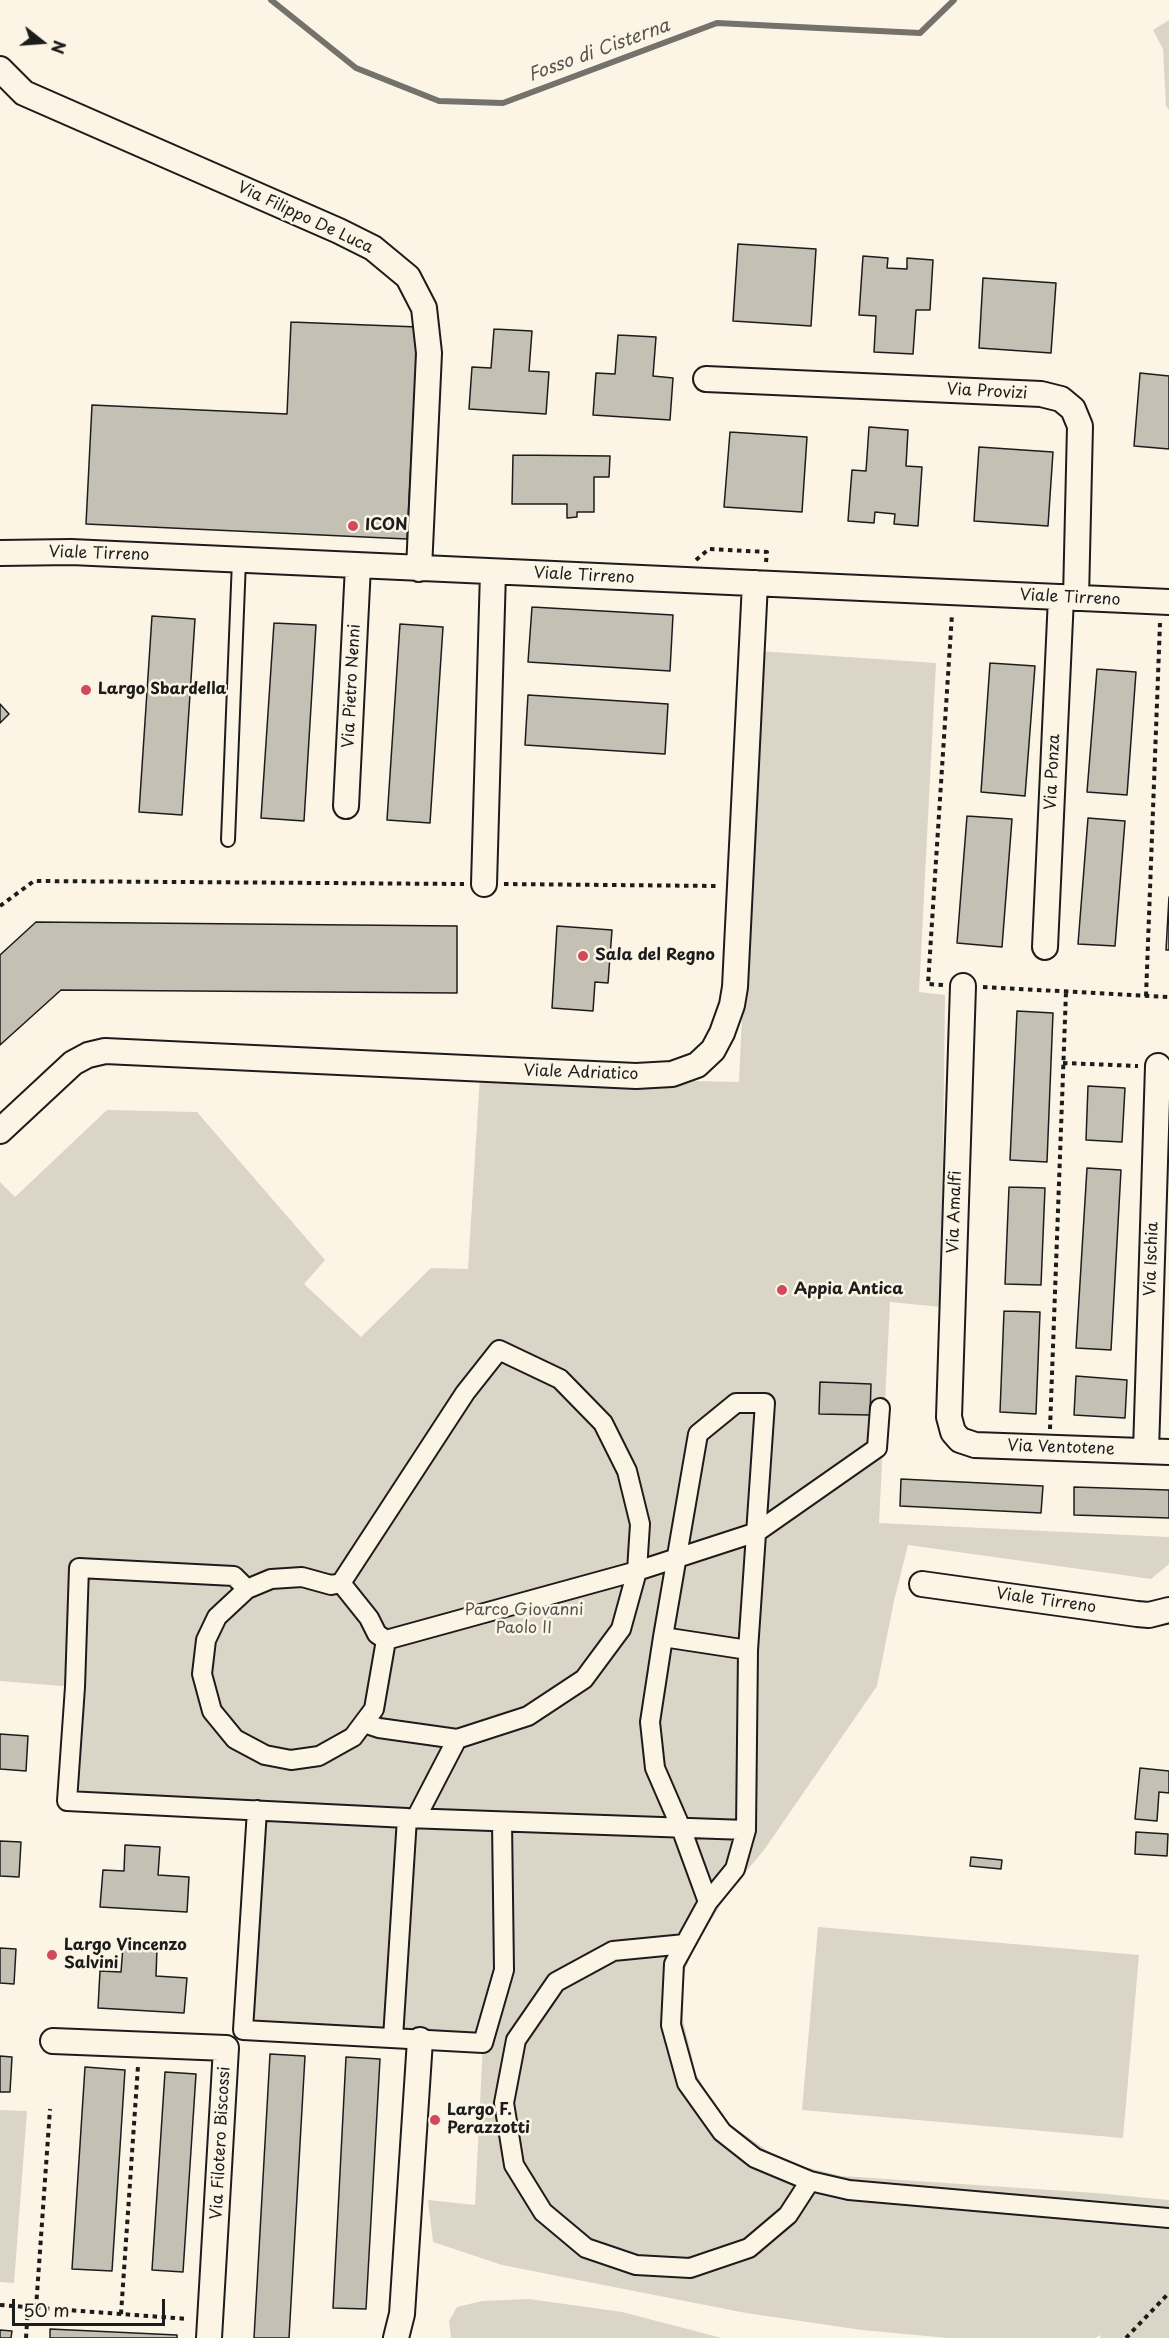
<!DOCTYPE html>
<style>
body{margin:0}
#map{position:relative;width:1169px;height:2338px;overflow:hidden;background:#fcf5e5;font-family:"Playpen Sans",sans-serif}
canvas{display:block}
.north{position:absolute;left:12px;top:12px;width:60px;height:60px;-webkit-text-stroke:4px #fcf5e5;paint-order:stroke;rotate:107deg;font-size:16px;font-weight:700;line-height:24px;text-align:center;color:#1c1c1c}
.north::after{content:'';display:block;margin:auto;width:21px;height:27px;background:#1c1c1c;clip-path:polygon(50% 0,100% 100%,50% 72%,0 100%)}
.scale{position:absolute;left:12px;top:2299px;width:153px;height:27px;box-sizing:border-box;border:3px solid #1c1c1c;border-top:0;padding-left:8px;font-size:18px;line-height:21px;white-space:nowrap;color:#1c1c1c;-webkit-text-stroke:4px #fcf5e5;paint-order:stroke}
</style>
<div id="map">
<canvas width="1169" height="2338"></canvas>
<div class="north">N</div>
<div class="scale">50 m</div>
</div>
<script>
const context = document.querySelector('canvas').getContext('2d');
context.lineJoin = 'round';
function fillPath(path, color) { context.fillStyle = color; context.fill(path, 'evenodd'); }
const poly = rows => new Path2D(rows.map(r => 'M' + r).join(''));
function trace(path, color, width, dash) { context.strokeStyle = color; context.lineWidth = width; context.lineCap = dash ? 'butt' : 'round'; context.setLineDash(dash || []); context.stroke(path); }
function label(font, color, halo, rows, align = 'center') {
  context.font = font + ' "Playpen Sans",sans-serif'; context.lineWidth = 5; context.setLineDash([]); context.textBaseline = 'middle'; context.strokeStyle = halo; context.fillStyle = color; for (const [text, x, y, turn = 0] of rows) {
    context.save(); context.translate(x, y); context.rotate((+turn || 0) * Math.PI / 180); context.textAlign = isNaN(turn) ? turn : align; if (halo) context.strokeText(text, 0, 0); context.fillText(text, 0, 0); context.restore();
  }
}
const green = poly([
 [1169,20,1169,110,1166,106,1163,49,1153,30],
 [759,651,936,663,919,992,945,995,941,1307,890,1302,879,1523,1169,1537,1169,1564,1151,1579,908,1545,894,1601,877,1686,764,1850,728,1893,695,1946,684,1972,683,2020,696,2074,723,2120,784,2162,842,2176,1096,2193,1169,2200,1169,2338,1100,2338,1101,2335,1095,2338,948,2338,862,2330,746,2313,502,2265,433,2242,428,2200,475,2205,483,2043,243,2030,257,1810,67,1801,75,1687,0,1681,0,1182,15,1197,107,1110,197,1112,325,1260,304,1284,361,1337,431,1268,468,1269,480,1076,739,1082],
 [818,1927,1139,1955,1123,2138,802,2110],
 [0,2110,27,2111,14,2283,0,2282],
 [529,2299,622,2312,722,2338,451,2338,449,2321,457,2307,482,2301]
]);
const stream = poly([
 [271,0,356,68,439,101,503,103,717,23,920,33,954,0]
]);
const building = poly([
 [738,244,816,249,811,326,733,321,738,244],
 [863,256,888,258,887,268,907,269,907,258,933,260,930,310,916,310,913,354,874,352,876,316,859,315,863,256],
 [983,278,1056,283,1051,353,979,348,983,278],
 [291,322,418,327,407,539,86,524,92,405,287,414,291,322],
 [494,329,532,331,529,371,549,372,546,414,469,409,472,367,491,368,494,329],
 [618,335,656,337,653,376,673,378,670,420,593,415,596,373,615,374,618,335],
 [1140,373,1169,376,1169,449,1134,446,1140,373],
 [869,427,908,430,906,466,922,467,918,526,894,524,895,514,875,512,874,523,848,521,852,470,866,471,869,427],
 [730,432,807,437,802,512,724,507,730,432],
 [979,447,1053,452,1048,526,974,521,979,447],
 [513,455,610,456,609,477,594,477,594,512,577,512,577,517,567,518,567,504,512,504,513,455],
 [532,607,673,615,670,671,528,662,532,607],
 [152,616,195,619,182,815,139,812,152,616],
 [274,623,316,625,304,821,261,818,274,623],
 [400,624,443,627,430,823,387,820,400,624],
 [990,663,1035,666,1025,796,981,792,990,663],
 [1097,669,1136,672,1127,795,1087,792,1097,669],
 [528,695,668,704,665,754,525,745,528,695],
 [0,704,9,714,0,723,0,704],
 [967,816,1012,819,1002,947,957,943,967,816],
 [1088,818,1125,821,1115,946,1078,944,1088,818],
 [1169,897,1169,950,1166,950,1169,897],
 [36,922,457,926,457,993,61,990,0,1045,0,955,36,922],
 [557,926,612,930,608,983,595,982,593,1011,552,1008,557,926],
 [1017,1011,1053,1013,1047,1162,1010,1160,1017,1011],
 [1088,1086,1125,1088,1122,1142,1086,1140,1088,1086],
 [1087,1168,1121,1170,1111,1350,1076,1348,1087,1168],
 [1009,1187,1045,1188,1041,1285,1005,1284,1009,1187],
 [1004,1311,1040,1312,1036,1414,1000,1412,1004,1311],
 [1076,1376,1127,1380,1125,1418,1074,1415,1076,1376],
 [820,1382,871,1384,870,1415,819,1414,820,1382],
 [901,1479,1043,1486,1041,1513,900,1506,901,1479],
 [1074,1487,1169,1490,1169,1518,1074,1515,1074,1487],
 [0,1734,28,1736,26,1771,0,1769,0,1734],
 [1140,1768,1169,1771,1169,1793,1159,1792,1157,1821,1135,1819,1140,1768],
 [1136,1832,1168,1834,1167,1856,1135,1854,1136,1832],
 [0,1841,21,1842,19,1877,0,1876,0,1841],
 [125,1845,160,1847,158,1875,189,1877,187,1912,100,1907,103,1870,124,1871,125,1845],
 [971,1857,1002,1860,1001,1869,970,1866,971,1857],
 [123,1946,157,1948,156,1976,187,1978,184,2013,98,2008,100,1971,121,1972,123,1946],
 [0,1948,16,1949,14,1984,0,1983,0,1948],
 [270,2054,305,2056,289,2338,254,2338,270,2054],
 [0,2056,12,2057,10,2092,0,2092,0,2056],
 [346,2057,380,2059,366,2309,333,2308,346,2057],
 [85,2067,125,2070,112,2271,72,2269,85,2067],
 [165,2072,196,2074,183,2272,152,2270,165,2072],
 [50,2329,177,2335,177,2338,50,2338,50,2329],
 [0,2330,12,2331,11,2338,0,2338,0,2330]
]);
const path = poly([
 [696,560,709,549,767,552,766,562],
 [504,884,719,886],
 [0,906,34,881,464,884],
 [943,985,928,984,952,614],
 [983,987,1169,997],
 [1146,996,1160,623],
 [1063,1063,1138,1066],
 [1050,1429,1066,992],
 [0,2305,188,2319],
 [36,2308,50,2109],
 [121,2314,138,2066],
 [26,2338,28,2307],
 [1126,2338,1169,2293]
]);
const service = poly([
 [228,840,239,560]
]);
const pedestrian = poly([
 [302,1577,331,1585,341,1583,369,1618,377,1634,386,1640,374,1709,353,1737,319,1756,291,1760,265,1755,235,1739,212,1711,202,1674,206,1640,217,1617,247,1589,271,1579,302,1577],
 [341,1583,465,1393,499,1350,560,1379,603,1423,627,1471,640,1524,637,1571,621,1629,584,1679,528,1716,457,1739,379,1728,364,1723],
 [247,1589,234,1576,79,1568,75,1687,67,1801,407,1818,746,1830],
 [663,1637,748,1650],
 [386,1640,637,1571,757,1532,877,1448,880,1408],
 [257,1810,243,2030,483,2043,504,1970,502,1822],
 [416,1818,457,1739],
 [708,1902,681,1828,655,1768,650,1722,663,1637,698,1434,736,1403,765,1403,748,1650,746,1830,735,1869,708,1902,674,1964,671,2025,687,2083,722,2132,755,2158,810,2181,849,2190,1169,2218],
 [685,1944,613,1951,556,1982,516,2040,504,2103,514,2165,543,2212,586,2248,636,2265,690,2268,749,2248,788,2215,810,2181],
 [393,2038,407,1818]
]);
const minor = poly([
 [0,69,24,93,339,231,373,248,408,277,424,308,429,353,419,569],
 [706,379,1041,394,1061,399,1073,409,1080,426,1076,598],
 [0,553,71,552,1169,602],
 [346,806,358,566],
 [484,884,493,572],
 [1045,947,1061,597],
 [963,986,949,1417,953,1432,960,1440,975,1445,1169,1452],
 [0,1131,73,1063,88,1055,105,1051,636,1076,672,1074,697,1065,713,1050,722,1033,732,1005,735,987,755,583],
 [1146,1451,1158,1066],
 [922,1584,1137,1614,1149,1615,1169,1610],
 [53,2041,226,2048,209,2338],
 [396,2338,402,2314,420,2040]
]);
const markers = [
 [353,526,6,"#d1495b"],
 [86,690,6,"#d1495b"],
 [583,956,6,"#d1495b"],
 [782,1290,6,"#d1495b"],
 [52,1955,6,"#d1495b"],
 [435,2120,6,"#d1495b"]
];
const streetNames = [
 ["Via Filippo De Luca",305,218,25],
 ["Via Provizi",987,392,3],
 ["Viale Tirreno",99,554,2],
 ["Viale Tirreno",584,576,3],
 ["Viale Tirreno",1070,598,3],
 ["Via Pietro Nenni",352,686,-87],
 ["Via Ponza",1053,772,-87],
 ["Viale Adriatico",581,1073,2],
 ["Via Amalfi",955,1212,-88],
 ["Via Ischia",1152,1259,-88],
 ["Via Ventotene",1061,1448,2],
 ["Viale Tirreno",1046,1601,8],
 ["Via Filotero Biscossi",221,2143,-87]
];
const poiNames = [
 ["ICON",365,526],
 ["Largo Sbardella",98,690],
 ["Sala del Regno",595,956],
 ["Appia Antica",794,1290],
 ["Largo Vincenzo",64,1946],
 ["Salvini",64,1964],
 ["Largo F.",447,2111],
 ["Perazzotti",447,2129]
];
const parkNames = [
 ["Parco Giovanni",524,1611],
 ["Paolo II",524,1629]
];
const waterNames = [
 ["Fosso di Cisterna",599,51,-20]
];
fillPath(green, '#dbd5c8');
trace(stream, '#75726c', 6);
fillPath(building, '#c4c0b3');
trace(building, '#1c1c1c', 1.5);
trace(service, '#1c1c1c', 16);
trace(pedestrian, '#1c1c1c', 22);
trace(minor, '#1c1c1c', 28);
trace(path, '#1c1c1c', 4, [4.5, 4.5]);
trace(service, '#fcf5e5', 12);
trace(pedestrian, '#fcf5e5', 18);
trace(minor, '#fcf5e5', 24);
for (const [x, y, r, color] of markers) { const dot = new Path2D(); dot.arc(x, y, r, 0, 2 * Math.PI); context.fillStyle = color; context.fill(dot); trace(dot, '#fcf5e5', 2); }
label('16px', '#1c1c1c', '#fcf5e5', streetNames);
label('bold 16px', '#1c1c1c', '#fcf5e5', poiNames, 'left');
label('16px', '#555450', '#fcf5e5', parkNames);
label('italic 18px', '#575551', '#fcf5e5', waterNames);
</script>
